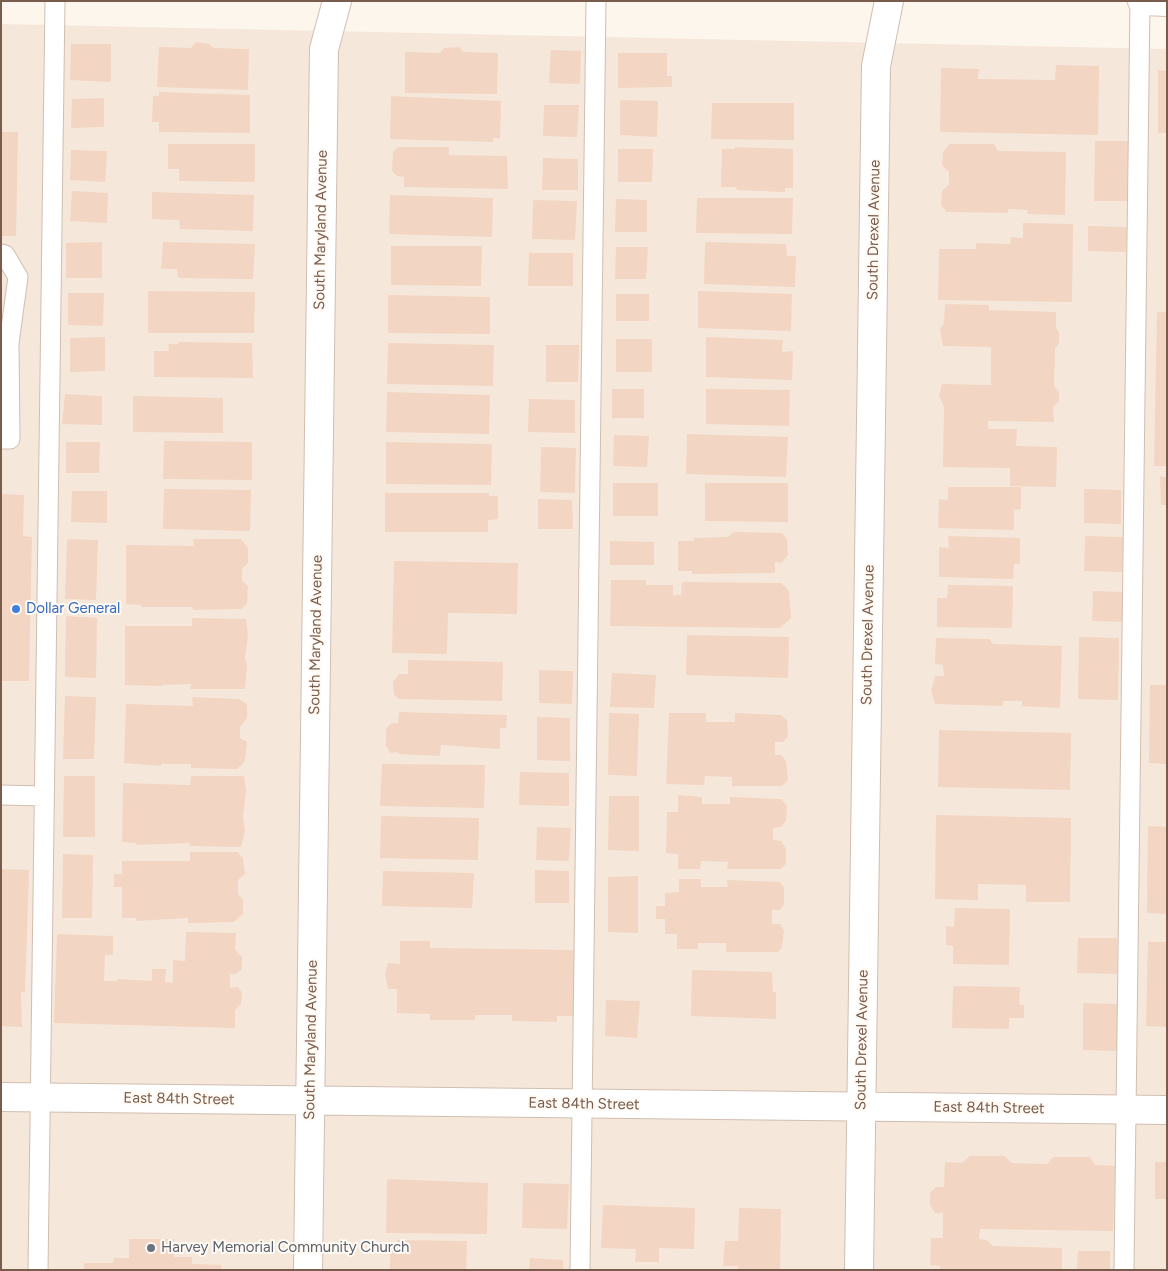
<!DOCTYPE html>
<style>
body{margin:0}
#map{position:relative;width:1168px;height:1271px;overflow:hidden;background:#fdf6ec;font-family:Figtree,sans-serif}
canvas{display:block}
.frame{position:absolute;inset:0;border:2px solid #7a5c4d;pointer-events:none}
</style>
<div id="map">
<canvas width="1168" height="1271"></canvas>
<div class="frame"></div>
</div>
<script>
const context = document.querySelector('canvas').getContext('2d');
context.lineJoin = 'round';
function fillPath(path, color) { context.fillStyle = color; context.fill(path, 'evenodd'); }
const poly = rows => new Path2D(rows.map(r => 'M' + r).join(''));
function trace(path, color, width, dash) { context.strokeStyle = color; context.lineWidth = width; context.lineCap = dash ? 'butt' : 'round'; context.setLineDash(dash || []); context.stroke(path); }
function label(font, color, halo, rows, align = 'center') {
  context.font = font + ' Figtree,sans-serif'; context.lineWidth = 4; context.setLineDash([]); context.textBaseline = 'middle'; context.strokeStyle = halo; context.fillStyle = color; for (const [text, x, y, turn = 0] of rows) {
    context.save(); context.translate(x, y); context.rotate((+turn || 0) * Math.PI / 180); context.textAlign = isNaN(turn) ? turn : align; if (halo) context.strokeText(text, 0, 0); context.fillText(text, 0, 0); context.restore();
  }
}
const residential = poly([
 [1,24,1167,49,1167,1270,1,1270]
]);
const building = poly([
 [196,42,209,44,213,48,249,49,248,90,157,87,159,47,191,48],
 [71,44,111,44,111,82,70,80],
 [460,47,463,52,498,53,497,94,405,93,405,52,440,53,444,48],
 [551,50,581,51,580,84,549,83],
 [618,53,667,53,667,76,672,76,672,87,618,88],
 [1056,65,1099,66,1098,135,940,132,941,68,979,69,978,79,1055,80],
 [1158,70,1167,71,1167,133,1158,133],
 [159,92,250,95,250,133,159,132,159,122,152,122,153,96,159,96],
 [391,96,501,101,500,138,493,138,493,142,390,139],
 [104,98,104,127,71,128,72,99],
 [620,100,658,101,657,137,620,135],
 [712,103,794,103,794,140,711,139],
 [544,105,579,105,577,137,543,136],
 [1,132,18,132,16,236,1,236],
 [1095,141,1128,141,1127,201,1094,201],
 [168,144,255,144,255,182,179,181,179,169,168,169],
 [950,144,994,144,998,151,1066,152,1065,215,1028,214,1027,210,1008,209,1008,213,947,212,941,205,942,191,949,185,949,172,942,165,943,152],
 [398,147,449,147,449,155,507,156,508,189,404,187,404,177,397,176,392,171,393,152],
 [735,147,793,149,793,188,785,188,785,192,737,190,736,187,721,187,722,149,735,149],
 [618,149,653,149,652,182,618,182],
 [71,150,107,151,105,182,70,180],
 [543,158,578,159,578,190,542,190],
 [72,191,108,193,107,223,70,221],
 [152,192,254,195,253,231,180,229,179,220,152,219],
 [390,195,493,198,492,237,389,234],
 [697,198,793,198,792,234,696,233],
 [616,199,647,200,647,232,615,232],
 [533,200,577,201,575,240,532,239],
 [1023,223,1073,224,1072,302,938,300,939,249,976,249,976,243,1010,244,1011,237,1023,238],
 [1088,226,1127,227,1126,252,1088,251],
 [102,242,102,278,66,278,66,243],
 [163,242,255,244,253,279,178,278,177,269,161,269],
 [705,242,786,244,787,256,796,256,795,287,704,284],
 [391,246,482,246,481,286,391,285],
 [616,247,648,247,646,279,615,279],
 [529,253,573,253,573,286,528,286],
 [148,291,255,292,254,333,148,333],
 [698,291,792,294,791,331,698,328],
 [68,293,104,293,103,326,68,325],
 [616,294,649,294,649,321,616,321],
 [388,295,490,297,490,334,388,333],
 [945,304,989,305,989,310,1056,312,1056,328,1059,333,1059,343,1055,349,1054,386,1059,392,1059,401,1053,407,1054,422,988,421,988,429,1017,429,1016,446,1057,447,1056,487,1010,486,1010,468,943,467,944,407,939,395,942,384,991,385,991,347,943,346,940,329,944,323],
 [1157,312,1167,312,1167,466,1154,466],
 [105,337,105,371,70,372,70,338],
 [706,337,783,340,782,352,793,351,792,380,706,377],
 [616,339,652,339,652,372,616,372],
 [178,342,252,343,253,378,154,377,154,351,169,351,168,344,178,344],
 [388,343,494,345,493,386,387,384],
 [546,345,579,345,578,382,546,382],
 [612,389,644,389,644,418,612,418],
 [706,389,790,390,789,426,706,424],
 [387,392,490,395,489,434,386,432],
 [65,394,102,396,102,425,62,424],
 [133,396,223,398,223,433,133,432],
 [529,399,575,400,575,433,528,432],
 [687,434,788,437,786,477,686,474],
 [614,435,649,436,647,467,613,466],
 [164,441,252,442,252,480,163,479],
 [66,442,100,442,99,473,66,473],
 [386,442,492,444,491,485,386,484],
 [541,447,576,448,575,493,540,492],
 [1160,476,1167,477,1167,505,1161,505],
 [613,483,658,483,658,516,613,516],
 [705,483,788,483,788,522,705,521],
 [948,487,1021,487,1021,509,1014,510,1014,530,938,528,939,499,948,500],
 [164,489,251,490,250,531,163,529],
 [1084,489,1121,490,1121,524,1084,523],
 [72,491,107,491,107,523,71,522],
 [385,493,489,493,489,496,498,496,498,519,488,520,488,532,385,532],
 [1,494,24,495,23,536,32,537,29,681,1,681],
 [538,499,572,500,573,529,538,529],
 [734,532,782,533,787,539,788,555,781,563,775,562,775,573,692,574,692,571,678,571,678,541,694,541,694,538,728,537],
 [948,536,1020,538,1020,564,1014,564,1013,579,939,577,939,547,949,548],
 [1085,536,1123,537,1122,572,1084,571],
 [67,539,98,540,96,600,65,599],
 [193,539,241,539,248,548,248,563,242,569,242,581,248,586,247,604,241,609,193,610,192,607,141,607,141,605,126,604,126,545,194,546],
 [610,541,654,542,654,565,610,565],
 [394,561,518,563,517,614,448,613,447,654,392,653],
 [611,580,646,580,646,585,673,585,673,595,681,595,682,582,781,583,789,591,791,618,780,628,610,626],
 [948,585,1013,586,1012,628,937,627,937,598,947,598],
 [1093,591,1124,592,1123,622,1092,621],
 [66,616,97,618,96,678,65,677],
 [192,618,246,619,248,635,245,658,247,666,245,689,190,689,191,684,162,685,162,686,125,685,125,626,192,626],
 [687,635,789,637,788,678,686,675],
 [1079,637,1119,638,1118,700,1078,699],
 [936,638,989,639,993,644,1062,646,1060,708,1022,706,1022,701,1003,701,1003,706,935,704,931,690,934,681,935,676,944,676,943,665,935,664],
 [408,660,503,662,502,701,399,699,394,695,393,682,399,674,408,674],
 [539,670,573,671,572,704,539,703],
 [612,673,656,675,654,708,610,707],
 [1150,685,1167,685,1167,764,1149,763],
 [65,696,96,697,94,759,63,759],
 [192,697,239,699,247,704,247,718,240,727,240,738,247,742,245,761,237,769,191,768,191,764,161,764,161,766,124,763,126,704,193,706],
 [399,712,507,715,506,728,500,728,500,749,441,745,440,756,398,754,398,752,390,753,386,745,386,729,391,723,398,723],
 [609,713,639,714,637,776,608,775],
 [669,713,706,713,706,722,735,722,735,713,781,715,787,720,788,736,783,742,775,742,775,755,781,755,786,761,788,780,782,786,732,786,732,777,705,776,704,785,666,784],
 [537,717,570,718,570,761,537,760],
 [939,730,1071,733,1070,790,938,787],
 [382,764,485,765,484,808,380,806],
 [520,772,569,773,569,806,519,805],
 [64,776,95,776,95,837,63,837],
 [191,776,244,776,246,791,243,817,245,831,241,847,189,846,190,843,136,845,136,843,122,842,123,783,190,785],
 [678,795,702,797,702,804,730,804,730,797,781,799,787,806,786,820,781,827,773,828,773,840,781,841,786,849,786,864,780,869,727,869,728,862,701,861,700,869,678,869,678,854,666,853,667,812,678,812],
 [609,796,639,796,639,851,608,850],
 [936,815,1071,818,1070,902,1026,902,1026,885,978,884,978,900,935,899],
 [381,816,479,818,478,860,380,858],
 [1148,826,1167,827,1167,914,1147,913],
 [537,827,571,828,569,861,536,860],
 [190,852,237,852,243,858,245,874,238,880,238,894,243,900,243,914,234,922,188,923,188,918,136,921,136,918,122,918,122,887,114,887,114,874,122,874,122,861,190,861],
 [63,854,93,855,92,918,62,918],
 [1,869,29,870,25,992,21,992,22,1027,1,1026],
 [535,870,569,871,569,903,535,903],
 [383,871,474,873,472,908,382,906],
 [638,876,638,933,608,932,608,877],
 [679,879,701,879,701,887,728,887,727,880,780,882,784,888,784,904,780,910,772,910,772,924,780,924,784,930,782,947,778,952,726,952,726,943,698,943,698,949,677,949,677,934,665,934,665,919,656,919,656,906,665,906,665,893,679,892],
 [955,908,1010,909,1009,965,953,964,953,946,946,945,946,926,954,927],
 [186,932,236,933,235,950,242,957,242,969,236,974,230,974,230,988,238,987,242,993,241,1004,235,1010,235,1028,54,1023,57,934,113,936,113,955,105,955,104,981,117,981,117,979,152,981,152,969,166,969,165,982,173,983,173,960,185,961],
 [1078,938,1117,938,1117,974,1077,973],
 [400,941,430,941,430,948,576,950,575,1016,557,1016,557,1022,512,1021,512,1015,475,1015,475,1020,430,1020,430,1014,397,1013,397,989,388,989,385,974,388,963,400,964],
 [1148,942,1167,942,1167,1027,1146,1026],
 [692,970,772,972,773,992,776,992,776,1019,691,1016],
 [953,986,1020,987,1019,1004,1024,1005,1024,1018,1009,1018,1009,1029,952,1028],
 [606,1000,640,1001,637,1038,605,1036],
 [1083,1003,1119,1004,1117,1051,1083,1050],
 [970,1156,1004,1156,1012,1163,1047,1164,1053,1157,1090,1157,1095,1165,1115,1166,1113,1231,980,1229,979,1239,986,1240,993,1246,1062,1248,1062,1270,940,1270,940,1266,930,1265,931,1238,943,1238,943,1213,935,1213,930,1205,930,1193,936,1187,944,1187,945,1162,962,1163],
 [1155,1162,1167,1162,1167,1199,1155,1199],
 [387,1179,488,1183,487,1234,386,1233],
 [523,1183,569,1184,567,1229,522,1228],
 [603,1205,695,1208,694,1249,659,1248,659,1262,635,1262,636,1249,601,1248],
 [739,1208,781,1209,780,1270,738,1270,738,1266,723,1266,725,1241,738,1241],
 [129,1239,174,1239,174,1257,192,1257,192,1264,221,1265,221,1270,84,1270,84,1263,113,1263,114,1258,129,1258],
 [397,1240,467,1241,466,1270,390,1270,390,1246,397,1246],
 [1078,1251,1110,1251,1110,1270,1077,1270],
 [530,1258,563,1260,563,1270,529,1270]
]);
const lane = poly([
 [1,254,5,255,18,277,9,343],
 [1,343,9,343,10,439,1,439],
 [1,795,44,796],
 [38,1270,55,1],
 [580,1270,596,1],
 [1124,1270,1140,1]
]);
const street = poly([
 [1,1097,1167,1110],
 [308,1270,324,49,337,1],
 [859,1270,876,66,889,1]
]);
const secondary = poly([
 [1142,1,1167,2]
]);
const markers = [
 [16,609,5,"#3f7fe0"],
 [151,1248,5,"#6b7280"]
];
const streetNames = [
 ["South Maryland Avenue",321,230,-89],
 ["South Drexel Avenue",874,230,-89],
 ["South Maryland Avenue",316,635,-89],
 ["South Drexel Avenue",868,635,-89],
 ["South Maryland Avenue",311,1040,-89],
 ["South Drexel Avenue",862,1040,-89],
 ["East 84th Street",179,1099,1],
 ["East 84th Street",584,1104,1],
 ["East 84th Street",989,1108,1]
];
const shopNames = [
 ["Dollar General",26,609]
];
const worshipNames = [
 ["Harvey Memorial Community Church",161,1248]
];
fillPath(residential, '#f5e8da');
fillPath(building, '#f3d5c3');
trace(lane, '#d1beb0', 21);
trace(street, '#d1beb0', 30);
trace(secondary, '#d6c0b0', 30);
trace(lane, '#fff', 19);
trace(street, '#fff', 28);
trace(secondary, '#fff', 28);
for (const [x, y, r, color] of markers) { const dot = new Path2D(); dot.arc(x, y, r, 0, 2 * Math.PI); context.fillStyle = color; context.fill(dot); trace(dot, '#fffaf3', 2); }
label('15px', '#7a5c4d', '#fffaf3', streetNames);
label('15px', '#366cbe', '#fffaf3', shopNames, 'left');
label('15px', '#5b616d', '#fffaf3', worshipNames, 'left');
</script>
